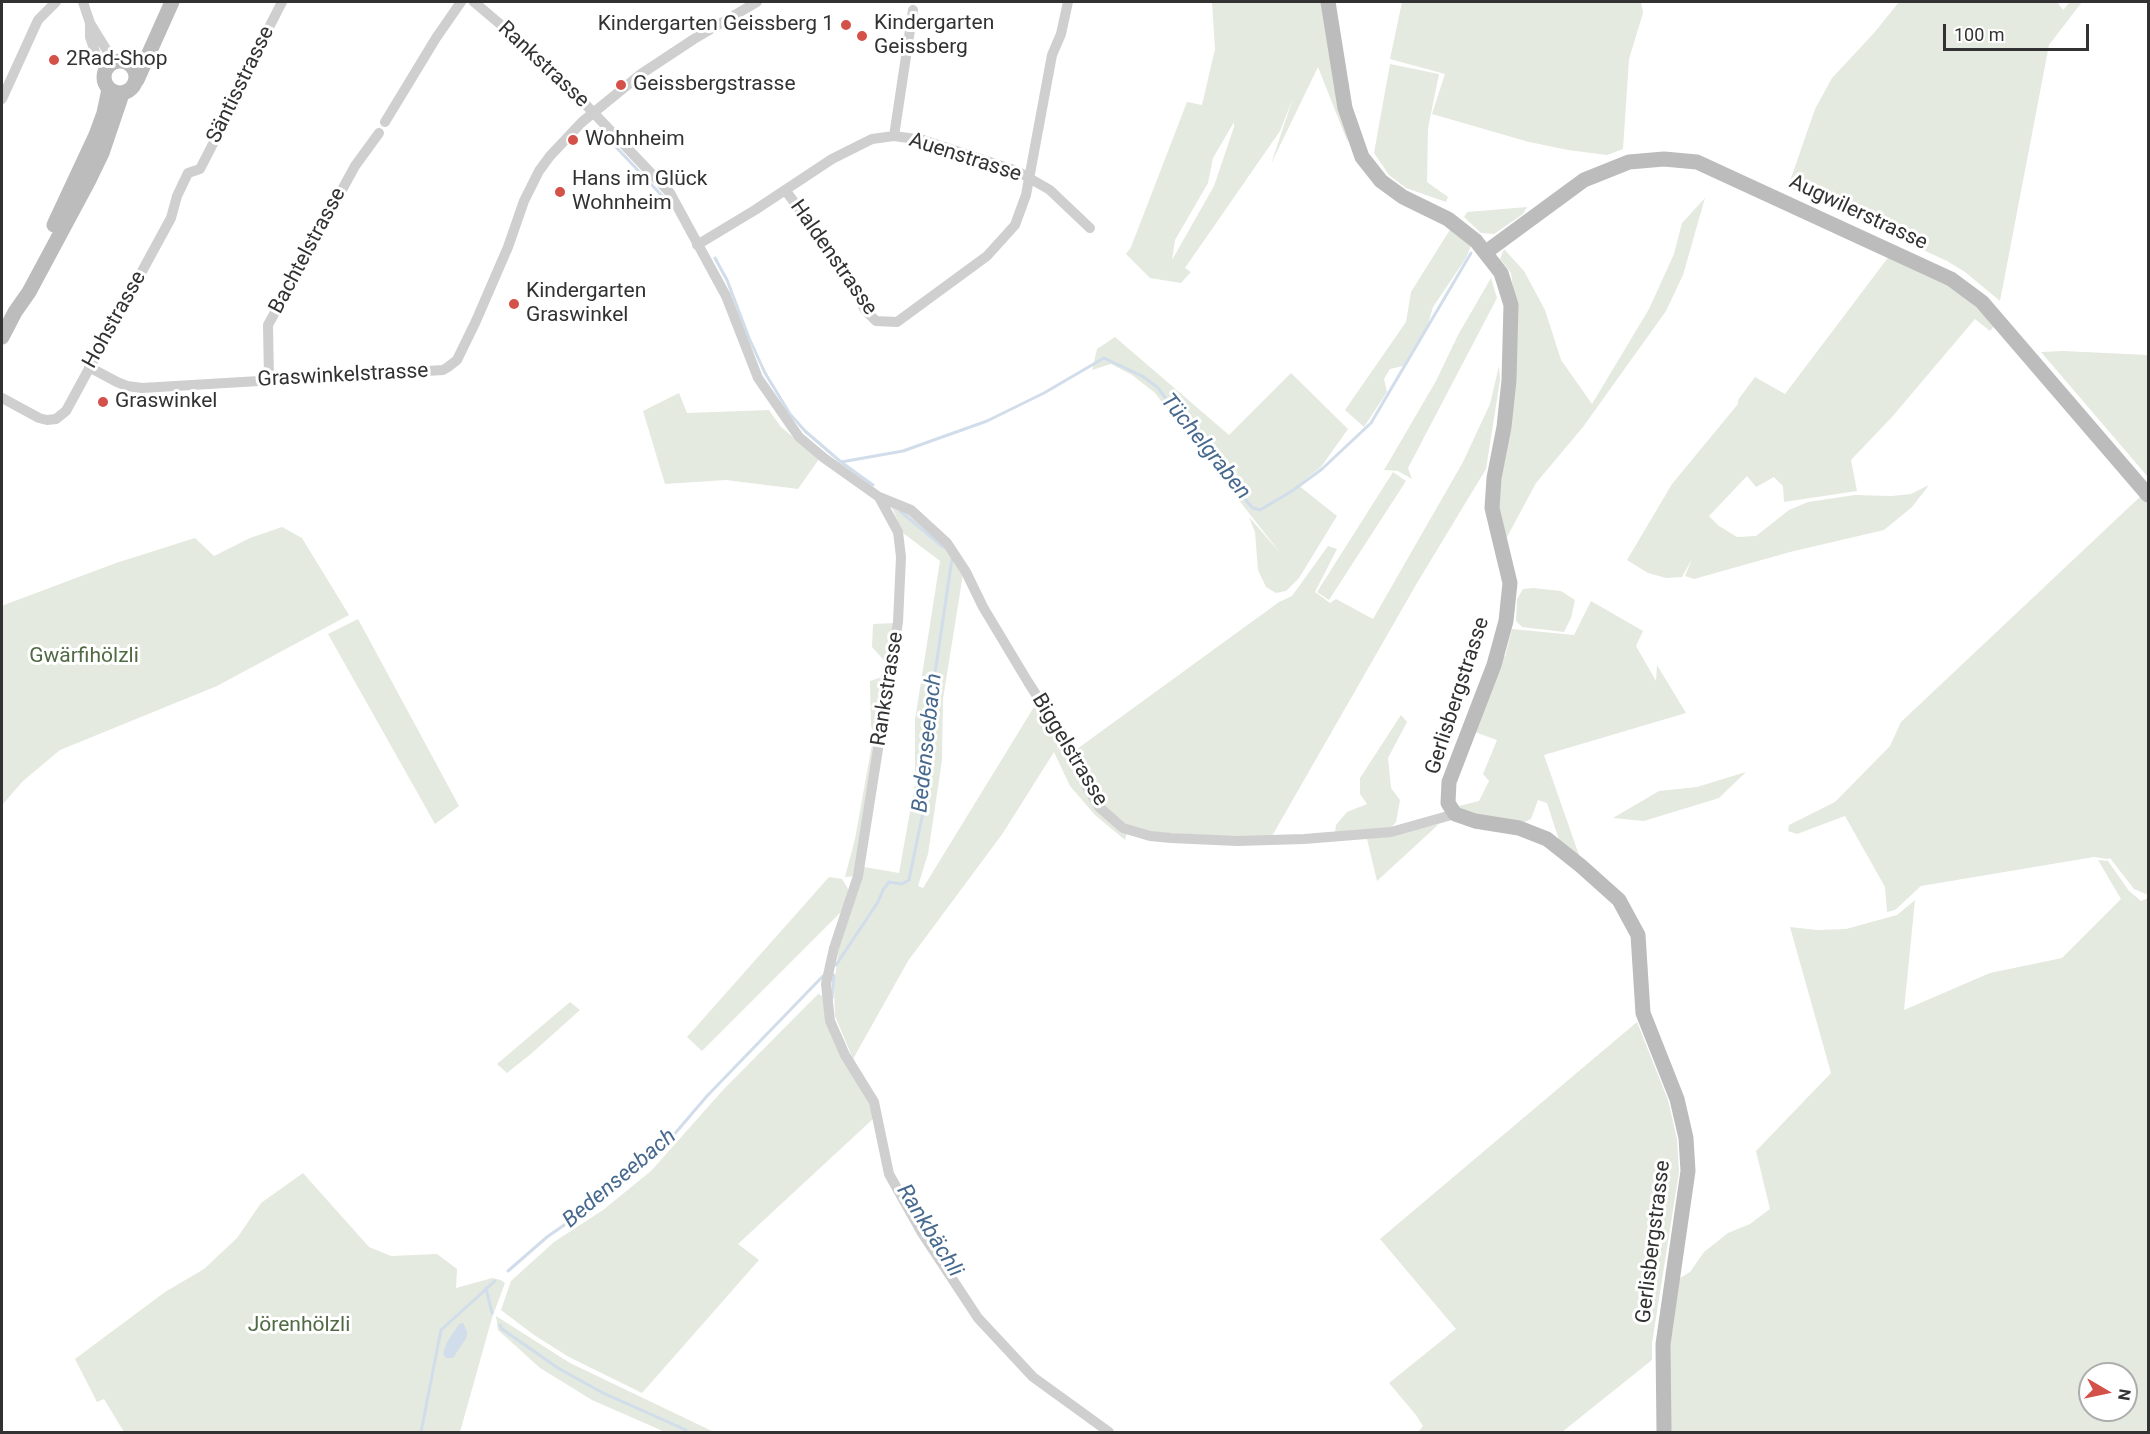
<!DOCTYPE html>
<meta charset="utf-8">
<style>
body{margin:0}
#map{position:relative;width:2150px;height:1434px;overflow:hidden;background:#fff;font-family:Roboto,sans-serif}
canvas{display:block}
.frame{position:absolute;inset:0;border:3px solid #323232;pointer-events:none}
.north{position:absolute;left:2078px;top:1362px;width:60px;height:60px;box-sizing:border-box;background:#fff;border:2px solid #adadad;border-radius:50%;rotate:99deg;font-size:16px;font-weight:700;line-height:24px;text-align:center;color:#323232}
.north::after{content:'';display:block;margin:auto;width:21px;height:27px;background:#d45149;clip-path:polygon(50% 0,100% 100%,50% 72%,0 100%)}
.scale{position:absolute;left:1943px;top:24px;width:146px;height:27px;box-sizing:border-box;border:3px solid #323232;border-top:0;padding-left:8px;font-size:18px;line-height:21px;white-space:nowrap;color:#323232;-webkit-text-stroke:4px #fff;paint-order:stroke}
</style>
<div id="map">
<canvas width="2150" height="1434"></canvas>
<div class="frame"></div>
<div class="north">N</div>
<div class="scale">100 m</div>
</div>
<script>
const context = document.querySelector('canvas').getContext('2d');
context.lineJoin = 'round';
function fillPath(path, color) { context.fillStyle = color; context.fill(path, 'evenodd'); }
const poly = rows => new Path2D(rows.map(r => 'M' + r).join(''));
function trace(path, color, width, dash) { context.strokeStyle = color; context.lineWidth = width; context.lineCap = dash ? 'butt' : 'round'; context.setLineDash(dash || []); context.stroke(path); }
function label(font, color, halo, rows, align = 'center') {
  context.font = font + ' Roboto,sans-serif'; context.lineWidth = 6; context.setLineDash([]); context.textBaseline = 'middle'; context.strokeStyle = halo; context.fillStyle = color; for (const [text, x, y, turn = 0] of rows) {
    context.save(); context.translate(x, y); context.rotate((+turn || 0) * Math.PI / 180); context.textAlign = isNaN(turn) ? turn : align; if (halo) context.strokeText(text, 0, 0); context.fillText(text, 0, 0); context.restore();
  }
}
const green = poly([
 [1212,2,1325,2,1348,143,1318,67,1271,164,1293,98,1280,131,1185,268,1191,272,1181,283,1150,278,1126,254,1131,247,1187,102,1202,105,1215,49],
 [1234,122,1234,127,1214,186,1172,260,1175,240,1208,183,1213,158],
 [1402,2,1641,2,1643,13,1629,59,1623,149,1607,155,1568,150,1529,142,1432,114,1445,74,1390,59],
 [1899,2,2057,2,2063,10,2070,2,2082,2,2049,45,2000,301,1965,272,1947,261,1788,187,1815,109,1832,78,1874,33],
 [1390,64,1439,74,1428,128,1427,182,1448,197,1446,202,1406,188,1389,175,1374,153],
 [1705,198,1683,275,1666,311,1583,427,1536,483,1506,539,1496,507,1515,305,1511,273,1500,259,1504,249,1524,271,1545,310,1561,360,1592,404,1649,309,1674,254,1682,223],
 [1527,207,1523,214,1494,234,1481,233,1464,217,1467,212],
 [1451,228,1472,243,1466,258,1433,307,1428,324,1403,366,1390,369,1384,379,1387,392,1364,427,1345,410,1406,322,1411,292],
 [1890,255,1957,290,1996,324,1990,331,1975,319,1892,417,1851,460,1857,491,1784,502,1783,486,1774,477,1756,487,1747,476,1709,516,1719,526,1737,537,1756,536,1789,510,1808,502,1855,495,1892,496,1911,494,1929,485,1912,507,1884,530,1790,552,1694,579,1685,576,1692,559,1682,577,1666,578,1648,573,1627,560,1672,484,1738,404,1738,400,1755,377,1785,394],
 [1491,278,1497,298,1408,468,1412,479,1398,471,1384,470,1436,381,1458,335],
 [1115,337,1229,435,1291,373,1348,429,1321,467,1298,485,1337,516,1299,578,1286,591,1276,593,1266,587,1258,570,1255,532,1249,517,1281,554,1155,393,1132,375,1111,364,1092,370,1097,349],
 [2063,351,2148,355,2148,477,2041,352],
 [1499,366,1500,380,1486,469,1417,583,1272,836,1239,837,1151,832,1126,824,1102,804,1089,783,1077,749,1279,602,1292,596,1328,546,1337,549,1315,592,1330,603,1336,599,1373,619,1463,462,1490,404],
 [679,393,687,413,769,410,781,427,819,459,798,489,726,480,665,484,643,411],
 [1393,472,1406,481,1329,600,1317,592],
 [2143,494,2148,500,2148,895,2134,889,2110,858,2108,859,2094,857,1921,886,1895,910,1887,912,1885,887,1845,816,1797,834,1788,831,1789,825,1835,802,1890,746,1901,722],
 [891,505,908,513,945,545,963,574,943,699,942,760,928,854,918,886,923,888,1037,702,1068,750,1083,786,1127,833,1125,840,1095,815,1070,786,1054,752,1003,833,908,961,853,1059,835,1016,834,986,839,947,864,867,899,873,915,784,915,720,940,561,903,533],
 [282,527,302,538,349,615,217,686,60,750,23,781,2,805,2,608,4,605,116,563,195,538,214,556,250,538],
 [1533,588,1561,591,1575,600,1571,618,1564,632,1522,627,1516,621,1517,599,1523,589],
 [1591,601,1643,631,1636,646,1656,681,1657,665,1686,713,1544,755,1580,858,1560,843,1547,803,1538,800,1531,819,1520,824,1476,819,1455,807,1479,801,1489,781,1483,774,1497,740,1475,732,1503,655,1505,657,1512,629,1574,635],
 [358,619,459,806,435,824,328,634],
 [896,623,889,666,872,647,873,624],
 [888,675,855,876,845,877,855,839,874,733,871,726,870,681],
 [1401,715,1407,722,1388,758,1391,788,1400,800,1396,822,1391,828,1335,833,1336,825,1347,812,1367,804,1360,794,1360,778],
 [1746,772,1719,798,1644,821,1613,818,1659,791,1697,787],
 [1439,824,1377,881,1367,839],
 [2098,860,2108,861,2129,891,2141,901,2148,898,2148,1432,1664,1432,1670,1284,1690,1272,1704,1252,1728,1233,1750,1224,1770,1209,1756,1151,1831,1073,1790,927,1817,930,1846,929,1897,915,1915,900,1904,1010,1990,973,2062,958,2121,899],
 [2090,1374,2126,1374,2126,1410,2090,1410],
 [829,877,842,879,850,892,845,908,702,1051,687,1037],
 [818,994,825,997,828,1022,871,1103,874,1118,738,1244,759,1260,642,1393,569,1357,534,1335,501,1310,511,1281,554,1242,603,1210,651,1171,723,1090],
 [570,1002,580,1010,532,1053,507,1073,497,1064],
 [1637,1022,1668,1100,1677,1139,1679,1172,1652,1343,1652,1360,1562,1432,1418,1432,1423,1426,1416,1415,1389,1383,1456,1329,1380,1239],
 [303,1173,369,1247,391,1256,437,1254,457,1269,456,1288,492,1278,501,1280,505,1283,492,1318,460,1432,124,1432,104,1399,97,1402,75,1359,165,1292,204,1269,237,1238,261,1203],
 [496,1316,570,1363,714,1432,665,1432,592,1400,540,1368,498,1330]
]);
const water = poly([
 [463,1323,467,1331,467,1337,453,1358,446,1358,443,1354,447,1342,459,1324]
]);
const stream = poly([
 [552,77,574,100],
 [599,129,666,200],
 [715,258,727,280,749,338,765,373,790,414,805,431,841,462,873,485],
 [841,462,903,451,987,421,1044,393,1104,358,1142,376,1157,387,1249,504,1253,508,1260,510,1292,491,1322,469,1371,423,1471,253],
 [900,511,943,547],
 [836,965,878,902,883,890,889,882,902,884,909,880,922,817,930,770,931,747,928,720,952,559],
 [832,998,834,975],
 [508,1271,547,1237,610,1193,660,1151,707,1096,823,976],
 [486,1288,492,1313],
 [500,1325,502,1329,558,1368,603,1393,686,1430],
 [421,1432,441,1330,495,1281],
 [690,1432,691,1432]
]);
const street = poly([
 [83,2,90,23,90,37,96,55,105,70],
 [474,2,546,63,670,193,726,296,758,378,799,437,824,458,879,497,898,532,901,557,898,622,858,876,834,948,826,984,830,1021,845,1055,874,1102,889,1174,922,1233,978,1318,1033,1377,1109,1432],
 [90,23,114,62],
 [2,99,38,20,56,2],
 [385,122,436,38,461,2],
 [894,136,913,10],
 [786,191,843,269,865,310,876,321,897,322,987,256,1015,225,1026,195,1052,55,1061,34,1068,2],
 [697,245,755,210,832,159,872,139,894,136,923,140,1017,171,1050,190,1090,228],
 [89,367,117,382,127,386,142,388,443,370,448,367,457,360,476,321,508,247,524,201,539,171,550,156,582,122,641,74,694,39,757,2],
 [269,380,268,325,355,166,379,133],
 [2,398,39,418,47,420,56,419,66,411,171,218,177,196,188,173,200,169,236,99,237,90,282,2],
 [879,497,911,510,947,543,966,572,983,607,1028,682,1071,749,1086,785,1099,807,1123,828,1150,836,1171,838,1237,841,1304,839,1391,832,1455,814]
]);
const secondary = poly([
 [1328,2,1345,108,1362,157,1381,181,1403,197,1448,219,1476,241,1501,273,1511,305,1509,380,1504,427,1494,478,1492,508,1510,583,1506,621,1494,665,1449,782,1448,803,1455,814,1475,821,1519,828,1547,839,1581,866,1619,900,1638,935,1643,1013,1677,1099,1686,1138,1688,1171,1663,1344,1664,1432],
 '104 77a16 16 0 1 1 32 0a16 16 0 1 1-32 0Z',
 [137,80,172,2],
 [54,225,96,135,104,113,109,89],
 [1486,252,1584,180,1629,162,1664,159,1697,162,1951,279,1982,302,2148,495],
 [2,337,15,312,29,292,88,182,102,153,122,94]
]);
const markers = [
 [846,25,6,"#d45149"],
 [862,36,6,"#d45149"],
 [54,60,6,"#d45149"],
 [621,85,6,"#d45149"],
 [573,140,6,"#d45149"],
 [560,192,6,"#d45149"],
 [514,304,6,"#d45149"],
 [103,402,6,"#d45149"]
];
const poiNames = [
 ["Kindergarten",874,24],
 ["Geissberg",874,48],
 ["Kindergarten Geissberg 1",834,25,"right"],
 ["2Rad-Shop",66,60],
 ["Geissbergstrasse",633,85],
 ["Wohnheim",585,140],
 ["Hans im Glück",572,180],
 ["Wohnheim",572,204],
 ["Kindergarten",526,292],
 ["Graswinkel",526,316],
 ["Graswinkel",115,402]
];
const streetNames = [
 ["Rankstrasse",543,65,43],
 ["Säntisstrasse",241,85,-64],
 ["Auenstrasse",965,158,18],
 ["Augwilerstrasse",1858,213,25],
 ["Bachtelstrasse",308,251,-62],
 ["Haldenstrasse",833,258,55],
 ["Hohstrasse",115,320,-61],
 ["Graswinkelstrasse",343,376,-3],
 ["Rankstrasse",888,689,-81],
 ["Gerlisbergstrasse",1458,696,-72],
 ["Biggelstrasse",1069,750,59],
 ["Gerlisbergstrasse",1654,1242,-83]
];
const parkNames = [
 ["Gwärfihölzli",84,657],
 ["Jörenhölzli",299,1326]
];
const waterNames = [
 ["Tüchelgraben",1205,447,51],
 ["Bedenseebach",928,743,-84],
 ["Bedenseebach",620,1179,-40],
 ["Rankbächli",929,1231,58]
];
fillPath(green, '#e4eadf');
fillPath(water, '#d1ddea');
trace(stream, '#d1ddea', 3);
trace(street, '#cfcfcf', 10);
trace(secondary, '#bcbcbc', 15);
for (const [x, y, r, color] of markers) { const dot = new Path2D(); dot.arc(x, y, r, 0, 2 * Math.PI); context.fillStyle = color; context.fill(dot); trace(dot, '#fff', 2); }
label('21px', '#323232', '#fff', poiNames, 'left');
label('21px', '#323232', '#fff', streetNames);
label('21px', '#506a43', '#fff', parkNames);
label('italic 22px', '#47698d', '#fff', waterNames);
</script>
